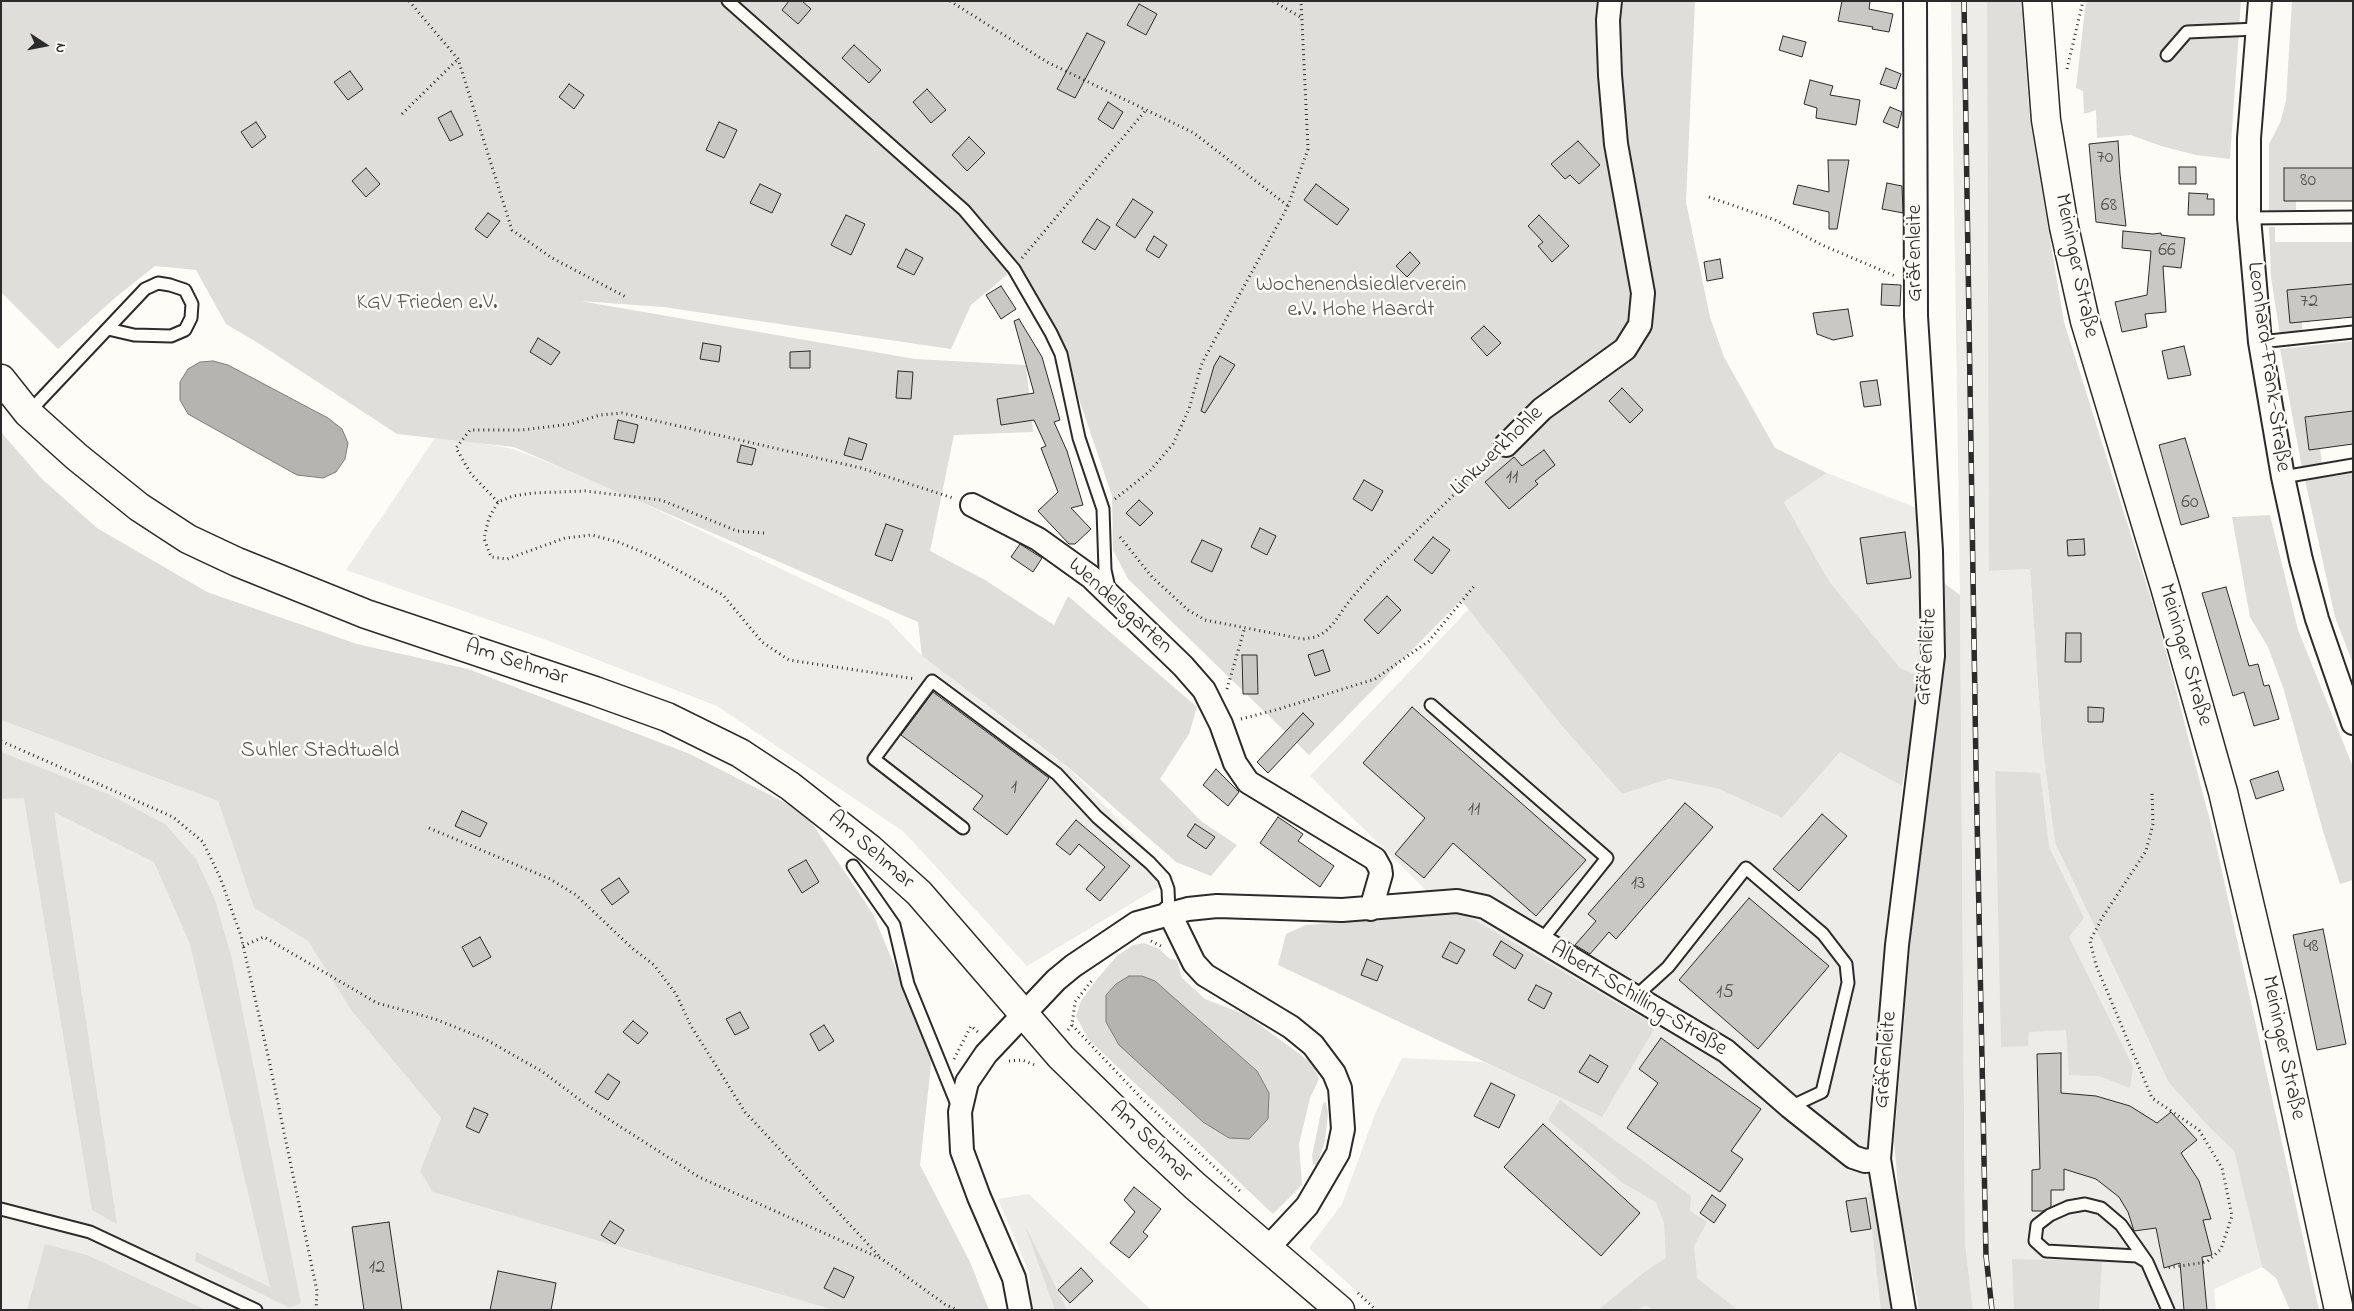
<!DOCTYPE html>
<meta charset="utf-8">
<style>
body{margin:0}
#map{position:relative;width:2354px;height:1311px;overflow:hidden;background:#fdfcf7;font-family:"Indie Flower",sans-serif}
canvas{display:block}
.frame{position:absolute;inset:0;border:2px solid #2b2b2b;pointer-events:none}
.north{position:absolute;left:20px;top:20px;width:50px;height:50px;-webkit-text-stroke:4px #fdfcf7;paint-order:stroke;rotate:101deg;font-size:14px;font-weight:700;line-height:20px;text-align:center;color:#2b2b2b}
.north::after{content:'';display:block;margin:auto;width:18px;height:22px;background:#2b2b2b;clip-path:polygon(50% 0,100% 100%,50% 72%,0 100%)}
</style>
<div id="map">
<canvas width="2354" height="1311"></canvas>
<div class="frame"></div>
<div class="north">N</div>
</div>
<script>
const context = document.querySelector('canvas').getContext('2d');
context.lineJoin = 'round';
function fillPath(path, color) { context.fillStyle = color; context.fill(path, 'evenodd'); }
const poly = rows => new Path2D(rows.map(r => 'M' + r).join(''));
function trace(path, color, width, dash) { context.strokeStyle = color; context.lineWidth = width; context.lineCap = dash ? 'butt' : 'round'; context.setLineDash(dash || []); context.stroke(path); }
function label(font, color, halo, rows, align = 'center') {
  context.font = font + ' "Indie Flower",sans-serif'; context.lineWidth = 5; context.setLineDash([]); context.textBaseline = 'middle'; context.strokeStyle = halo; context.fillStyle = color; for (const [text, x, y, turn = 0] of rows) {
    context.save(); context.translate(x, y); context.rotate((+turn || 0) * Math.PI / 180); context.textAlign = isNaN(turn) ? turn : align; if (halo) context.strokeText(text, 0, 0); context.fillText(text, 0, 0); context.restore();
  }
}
const built = poly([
 [1951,1,1987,1,1990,571,2030,569,2042,742,2055,843,2169,1083,2210,1128,2234,1151,2262,1267,2214,1289,2216,1310,1973,1310,1965,1242,1960,595],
 [437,435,513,449,601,483,888,620,922,656,1072,771,1174,878,1027,966,904,832,717,706,541,638,346,570],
 [1827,473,1922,510,1923,677,1900,668,1829,581,1784,502],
 [1469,609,1562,726,1622,794,1669,779,1719,789,1782,818,1840,752,1902,786,1872,1142,1894,1310,1377,1310,1309,1248,1342,1204,1377,1109,1402,1058,1484,1062,1602,1117,1428,892,1310,776],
 [1,720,218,801,254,908,308,941,351,1010,441,1118,420,1171,839,1310,1,1310],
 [1029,1194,1151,1310,1032,1310,1029,1272,998,1199]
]);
const green = poly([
 [1,1,1695,1,1686,202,1710,317,1724,357,1775,448,1827,473,1784,502,1829,581,1900,668,1923,677,1902,786,1840,752,1782,818,1719,789,1669,779,1622,794,1562,726,1461,600,1309,755,1128,579,1113,550,1112,496,1079,399,1063,341,1014,269,971,305,951,349,663,307,580,301,915,359,1026,365,1033,432,954,435,930,551,985,580,1054,625,1068,596,1197,707,1189,734,1160,779,1202,822,1237,845,1211,876,1176,862,1068,767,922,656,918,622,514,447,397,434,258,343,226,324,196,270,155,266,116,297,58,349,1,292],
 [1987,1,2021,1,2030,120,2064,322,2158,621,2215,840,2319,1310,2290,1310,2276,1278,2262,1267,2234,1151,2210,1128,2169,1083,2055,843,2042,742,2030,569,1989,571],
 [2086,1,2241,1,2230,159,2196,155,2161,146,2131,135,2097,138,2096,110,2084,114,2083,91,2076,88],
 [2292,1,2353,1,2353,168,2284,168,2284,200,2296,201,2296,211,2269,211,2269,144,2280,123,2286,101],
 [2269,227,2275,227,2275,242,2353,242,2353,284,2287,290,2302,322,2302,334,2280,335,2271,277],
 [2353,341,2353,411,2305,417,2309,450,2320,448,2322,464,2302,468,2280,349],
 [1,432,41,478,97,528,207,592,357,644,468,669,690,754,805,813,873,914,932,1056,920,1165,970,1262,989,1310,834,1310,433,1192,420,1171,441,1118,351,1010,308,941,254,908,218,801,1,720],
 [2353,473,2353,664,2335,617,2305,480],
 [2270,515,2298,630,2353,767,2353,880,2340,884,2323,831,2283,687,2268,647,2250,617,2232,517],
 [1940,580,1960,595,1965,1242,1973,1310,1919,1310,1900,1208,1894,1142],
 [1,752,108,794,165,824,196,859,215,900,232,959,301,1303,290,1308,195,1261,196,1252,270,1287,190,944,154,862,54,812,117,1224,92,1210,24,798,1,799],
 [1995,771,2040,773,2049,847,2084,918,2069,937,2133,1067,2130,1088,2099,1076,2069,1075,2066,1030,2029,1032,2028,1046,2001,1047],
 [1461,912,1656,1026,1602,1117,1278,965,1286,934,1306,925],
 [1144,943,1159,949,1170,959,1177,960,1182,978,1205,999,1246,1015,1312,1063,1319,1079,1310,1098,1299,1144,1302,1185,1273,1214,1088,1039,1076,1016,1081,1001,1097,979,1116,957,1133,945],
 [1560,1100,1691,1196,1690,1211,1707,1222,1694,1246,1697,1278,1738,1310,1655,1310,1646,1306,1634,1310,1598,1310,1647,1270,1666,1258,1664,1223,1656,1202,1623,1183,1548,1120],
 [1326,1102,1328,1113,1325,1141,1317,1165,1313,1164,1312,1156,1323,1103],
 [1880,1187,1899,1310,1881,1310,1868,1193],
 [1025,1226,1047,1269,1067,1310,1055,1310],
 [45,1244,87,1255,206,1310,27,1310],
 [2012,1259,2102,1261,2099,1310,2014,1310]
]);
const water = poly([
 [213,361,228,365,328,418,342,429,348,443,345,459,336,472,323,478,297,475,188,414,180,400,180,382,188,369,200,362,213,361],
 [1129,976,1142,976,1155,981,1257,1071,1269,1093,1268,1119,1249,1139,1229,1138,1203,1122,1119,1045,1106,1022,1106,995,1116,984,1129,976]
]);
const building = poly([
 [789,1,802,1,811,9,798,24,782,10,789,1],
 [1842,1,1870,1,1869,9,1893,14,1889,32,1872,29,1873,27,1838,21,1842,1],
 [1139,4,1157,14,1146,35,1127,25,1139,4],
 [1087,33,1105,42,1075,98,1057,89,1087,33],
 [1783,36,1806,42,1802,57,1779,50,1783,36],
 [854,45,881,70,869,83,842,58,854,45],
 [1886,68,1901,74,1896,89,1880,84,1886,68],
 [350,71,363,89,348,100,334,82,350,71],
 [1810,80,1833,86,1830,95,1860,100,1856,125,1816,118,1817,108,1804,104,1810,80],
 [569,84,584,95,574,109,559,97,569,84],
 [927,89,946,110,931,123,913,102,927,89],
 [1108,102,1123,112,1113,129,1098,119,1108,102],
 [1890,107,1902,112,1898,128,1883,122,1890,107],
 [451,111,463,135,450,141,438,118,451,111],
 [256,122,266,137,252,148,241,132,256,122],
 [719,122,737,130,724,158,706,150,719,122],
 [969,137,985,153,967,171,952,155,969,137],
 [1578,141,1600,165,1579,184,1570,175,1565,179,1551,164,1578,141],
 [2118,141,2120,174,2126,226,2096,222,2089,144,2118,141],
 [1828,160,1849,160,1837,229,1829,229,1829,212,1793,204,1798,185,1829,192,1828,160],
 [2179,167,2196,167,2196,184,2179,184,2179,167],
 [366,168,380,184,366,197,352,181,366,168],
 [2284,168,2353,168,2353,201,2284,201,2284,168],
 [1887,183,1902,186,1903,213,1882,209,1887,183],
 [760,184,781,194,772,213,750,203,760,184],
 [1316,184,1349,209,1337,225,1304,200,1316,184],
 [2189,193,2208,194,2207,199,2214,199,2214,215,2188,215,2189,193],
 [1133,199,1153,212,1135,238,1116,225,1133,199],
 [488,213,500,221,487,238,475,229,488,213],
 [846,215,865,224,851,255,831,245,846,215],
 [1539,215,1569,246,1552,262,1538,246,1543,242,1528,226,1539,215],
 [1097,219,1110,227,1095,250,1082,242,1097,219],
 [2123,231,2153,234,2161,233,2161,235,2185,238,2181,268,2163,266,2166,312,2145,314,2147,327,2122,332,2115,302,2147,295,2151,251,2122,248,2123,231],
 [1154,236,1167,245,1159,258,1146,250,1154,236],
 [906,249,923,258,914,275,897,267,906,249],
 [1410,252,1420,263,1407,277,1396,266,1410,252],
 [1720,259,1723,278,1707,281,1704,262,1720,259],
 [1882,284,1901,285,1900,306,1881,305,1882,284],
 [2353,284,2353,317,2290,323,2287,290,2353,284],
 [1001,286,1016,309,1001,319,986,295,1001,286],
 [1848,309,1853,336,1833,340,1817,334,1813,313,1848,309],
 [1019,319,1042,357,1060,420,1054,422,1067,451,1083,505,1071,508,1091,529,1075,544,1069,544,1038,511,1058,492,1041,448,1046,446,1034,420,1001,425,997,399,1034,393,1014,321,1019,319],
 [1484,326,1501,343,1487,356,1471,338,1484,326],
 [538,338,560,352,551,365,530,352,538,338],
 [703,343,721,346,719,362,700,359,703,343],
 [2184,346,2191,375,2168,379,2162,351,2184,346],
 [810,351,810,368,790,368,790,352,810,351],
 [1220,356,1235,365,1205,413,1201,411,1214,366,1220,356],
 [898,371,913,372,911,399,896,398,898,371],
 [1877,380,1881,405,1864,407,1860,382,1877,380],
 [1622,388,1643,410,1630,423,1609,401,1622,388],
 [2353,411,2353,444,2309,450,2305,417,2353,411],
 [618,420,638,425,634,443,614,439,618,420],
 [849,438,867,444,862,460,844,455,849,438],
 [2185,438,2209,517,2181,525,2159,445,2185,438],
 [741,445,756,449,752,465,737,462,741,445],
 [1544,450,1555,465,1535,481,1538,484,1509,509,1485,482,1514,457,1522,466,1544,450],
 [1364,480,1383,491,1372,511,1353,499,1364,480],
 [1139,500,1153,513,1140,526,1126,513,1139,500],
 [886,524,903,530,892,561,875,555,886,524],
 [1260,528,1276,536,1267,555,1251,547,1260,528],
 [1905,532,1911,578,1867,584,1860,538,1905,532],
 [1433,537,1450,550,1432,574,1414,560,1433,537],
 [2084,539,2085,555,2068,556,2067,540,2084,539],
 [1202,540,1222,549,1212,572,1191,562,1202,540],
 [1020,544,1042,558,1033,572,1011,557,1020,544],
 [2226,587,2249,666,2258,664,2264,686,2269,685,2279,719,2254,726,2244,692,2233,696,2202,593,2226,587],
 [1387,596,1401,610,1378,634,1364,620,1387,596],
 [2066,633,2081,633,2081,662,2065,662,2066,633],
 [1323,650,1330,671,1315,676,1308,655,1323,650],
 [1242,655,1257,655,1258,694,1243,694,1242,655],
 [933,692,1049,778,1007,835,973,809,983,796,901,735,933,692],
 [1412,707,1586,860,1536,916,1453,843,1424,878,1395,854,1425,818,1363,763,1412,707],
 [2088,707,2104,708,2103,722,2088,722,2088,707],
 [1303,713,1314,724,1268,773,1257,762,1303,713],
 [1216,769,1239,792,1228,806,1203,785,1216,769],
 [2278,771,2284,790,2256,799,2250,780,2278,771],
 [1685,803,1713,827,1616,939,1609,932,1590,954,1575,945,1596,921,1588,914,1685,803],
 [462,811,487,823,480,837,455,826,462,811],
 [1822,814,1847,836,1799,891,1773,869,1822,814],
 [1278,817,1303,834,1298,841,1334,866,1320,887,1260,843,1278,817],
 [1076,820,1130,866,1100,901,1086,889,1105,867,1079,844,1070,855,1056,844,1076,820],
 [1195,824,1215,837,1206,849,1187,836,1195,824],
 [806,860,819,882,802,893,788,870,806,860],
 [619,878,629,892,612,905,601,890,619,878],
 [1749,898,1829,966,1758,1049,1679,980,1749,898],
 [2323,929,2346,1044,2317,1050,2293,935,2323,929],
 [480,937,491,957,473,967,462,947,480,937],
 [1501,941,1523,955,1515,969,1493,955,1501,941],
 [1450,942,1465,950,1457,964,1442,957,1450,942],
 [1367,959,1383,966,1377,981,1361,975,1367,959],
 [1536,985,1552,993,1544,1009,1528,1000,1536,985],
 [740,1012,749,1028,735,1035,726,1019,740,1012],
 [633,1021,648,1033,638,1044,623,1032,633,1021],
 [824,1025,834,1041,819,1051,810,1034,824,1025],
 [1661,1038,1761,1109,1731,1151,1743,1159,1720,1192,1627,1128,1658,1083,1639,1069,1661,1038],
 [2061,1053,2061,1093,2096,1096,2130,1106,2157,1123,2171,1112,2197,1140,2181,1153,2199,1181,2211,1219,2203,1220,2212,1255,2202,1257,2207,1310,2184,1310,2180,1263,2164,1268,2156,1228,2134,1231,2128,1212,2119,1197,2096,1179,2064,1169,2064,1190,2051,1190,2051,1207,2043,1211,2032,1211,2032,1170,2040,1169,2037,1054,2061,1053],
 [1590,1055,1608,1066,1598,1083,1579,1072,1590,1055],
 [608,1074,620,1082,608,1100,595,1092,608,1074],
 [1491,1083,1515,1095,1499,1128,1474,1116,1491,1083],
 [474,1108,488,1114,479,1133,466,1127,474,1108],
 [1543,1124,1640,1213,1601,1256,1504,1167,1543,1124],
 [1134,1187,1161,1209,1143,1232,1148,1236,1129,1258,1110,1243,1135,1212,1124,1200,1134,1187],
 [1712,1195,1726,1205,1714,1223,1700,1213,1712,1195],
 [1866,1198,1871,1229,1851,1232,1846,1201,1866,1198],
 [610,1221,624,1230,615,1244,601,1235,610,1221],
 [389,1222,402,1310,364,1310,352,1227,389,1222],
 [834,1268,854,1277,844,1298,824,1288,834,1268],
 [1081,1268,1093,1281,1070,1303,1058,1290,1081,1268],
 [498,1271,556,1283,551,1310,490,1310,498,1271]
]);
const path = poly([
 [409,1,458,59,512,230,552,258,626,297],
 [950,1,1047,62,1194,133,1288,206],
 [1273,1,1302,18],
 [2067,69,2083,1],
 [402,114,458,59],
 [1709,197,1775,220,1822,245,1895,276],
 [1022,258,1146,110],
 [1115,499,1149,472,1173,444,1189,409,1202,363,1288,206,1308,149,1301,1],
 [498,502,471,474,456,448,470,430,522,430,571,424,600,415,622,413,861,468,953,498],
 [764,533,737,531,661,500,585,491,533,493,513,496,498,502,489,518,484,538,491,557,507,559,565,538,592,535,618,542,652,556,723,595,762,642,789,660,916,679],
 [1120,537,1152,577,1188,610,1205,620,1303,639,1316,637,1325,632,1333,624,1350,600,1377,569,1491,459],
 [1227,689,1245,627],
 [1241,719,1279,709,1375,679,1429,641,1475,585],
 [1,741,173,817,203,842,220,877,241,936,269,1060,317,1291,316,1310],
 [2152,794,2153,824,2146,851,2102,918,2090,941,2096,965,2152,1098,2199,1130,2222,1168,2232,1216,2221,1249,2207,1262,2166,1268],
 [429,828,550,879,576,895,632,948,654,965,676,994,691,1026,745,1112,880,1257],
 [1151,941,1163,947],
 [243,946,264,937,377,1003,435,1019,485,1039,543,1072,588,1106,699,1177,882,1259,946,1305,958,1310],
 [1072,1025,1143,1100,1242,1193],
 [1068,1030,1072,1025,1075,1002,1093,979],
 [954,1059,971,1026,979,1033],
 [1009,1061,1022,1060,1035,1065,1036,1063],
 [1358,1293,1376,1310]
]);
const service = poly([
 [728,1,964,210,1014,269,1051,333,1061,354,1079,438,1103,509,1105,570,1109,588],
 [2167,55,2187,32,2257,29],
 [2249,218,2353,217],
 [2260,342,2353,332],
 [28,413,145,289,158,283,170,285,185,290,192,304,191,318,185,330,171,336,134,335,108,329],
 [2283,477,2353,465],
 [1431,705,1607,858,1541,941],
 [963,828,874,759,932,681,1057,774,1097,817,1150,863,1164,878,1168,889,1169,912],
 [853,866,894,925,908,984,958,1107],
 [1635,997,1668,967,1746,868,1823,934,1846,964,1848,983,1822,1092,1790,1107],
 [1,1209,90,1232,256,1310],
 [2147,1262,2137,1256,2046,1251,2035,1241,2037,1225,2050,1215,2068,1207,2085,1204,2101,1208,2121,1225,2147,1262,2168,1310]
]);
const minor = poly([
 [2260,1,2249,138,2249,218,2260,342,2283,477,2301,560,2317,619,2353,723],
 [1506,445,1542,409,1625,349,1640,325,1643,293,1616,144,1610,75,1608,20,1610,1],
 [972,505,1038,539,1091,577,1183,666,1204,690,1221,724,1235,763,1248,782,1375,859,1380,868,1381,874,1371,909],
 [1169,912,1194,963,1205,975,1291,1027,1313,1045,1334,1073,1340,1088,1343,1129,1338,1153,1307,1206,1267,1249],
 [1020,1310,1014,1278,979,1197,962,1151,960,1112,967,1082,986,1054,1056,980,1073,966,1137,923,1188,909,1217,906,1342,910,1457,901,1485,907,1726,1051,1790,1107,1853,1157,1865,1161,1879,1159],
 [1904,1310,1879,1159,1897,945,1933,656,1931,551,1916,316,1915,1]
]);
const secondary = poly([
 [2037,1,2046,120,2064,227,2085,321,2165,587,2223,792,2271,996,2339,1310],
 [1,379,28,413,77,457,139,507,188,539,237,562,366,614,595,691,667,717,740,753,790,786,870,849,919,893,1061,1057,1152,1146,1195,1186,1340,1310]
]);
const rail = poly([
 [1964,1,1976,767,1986,1256,1992,1310]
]);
const numberNames = [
 ["70",2105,159],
 ["80",2308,182],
 ["68",2109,207],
 ["66",2167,252],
 ["72",2309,303],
 ["11",1512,479],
 ["60",2190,504],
 ["1",1014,789],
 ["11",1474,811],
 ["13",1638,885],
 ["48",2311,948],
 ["15",1725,994],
 ["12",377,1269]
];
const streetNames = [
 ["Gräfenleite",1916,253,-90],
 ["Meininger Straße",2075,266,78],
 ["Leonhard-Frank-Straße",2267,367,82],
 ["Linkwerkhohle",1498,452,-44],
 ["Wendelsgarten",1119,607,42],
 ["Meininger Straße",2184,655,74],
 ["Gräfenleite",1928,657,-86],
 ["Am Sehmar",516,664,18],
 ["Am Sehmar",870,851,41],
 ["Albert-Schilling-Straße",1638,1000,31],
 ["Meininger Straße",2282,1048,78],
 ["Gräfenleite",1887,1060,-85],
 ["Am Sehmar",1150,1143,44]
];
const parkNames = [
 ["Wochenendsiedlerverein",1361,286],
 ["e.V. Hohe Haardt",1361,311],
 ["KGV Frieden e.V.",427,304],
 ["Suhler Stadtwald",320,752]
];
fillPath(built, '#edece8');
fillPath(green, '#dfdeda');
fillPath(water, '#b5b4b1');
trace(water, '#7e7d7b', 1);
fillPath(building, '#c9c8c4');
trace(building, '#2b2b2b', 1);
trace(service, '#2b2b2b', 15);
trace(minor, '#2b2b2b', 26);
trace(secondary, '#2b2b2b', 31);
trace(path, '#2b2b2b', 3, [1, 4]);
trace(service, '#fdfcf7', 11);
trace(minor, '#fdfcf7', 22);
trace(secondary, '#fdfcf7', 28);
trace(rail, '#2b2b2b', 5.5);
trace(rail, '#fdfcf7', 4, [11]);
label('20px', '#525251', null, numberNames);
label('22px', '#2b2b2b', '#fdfcf7', streetNames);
label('22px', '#585857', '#fdfcf7', parkNames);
</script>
